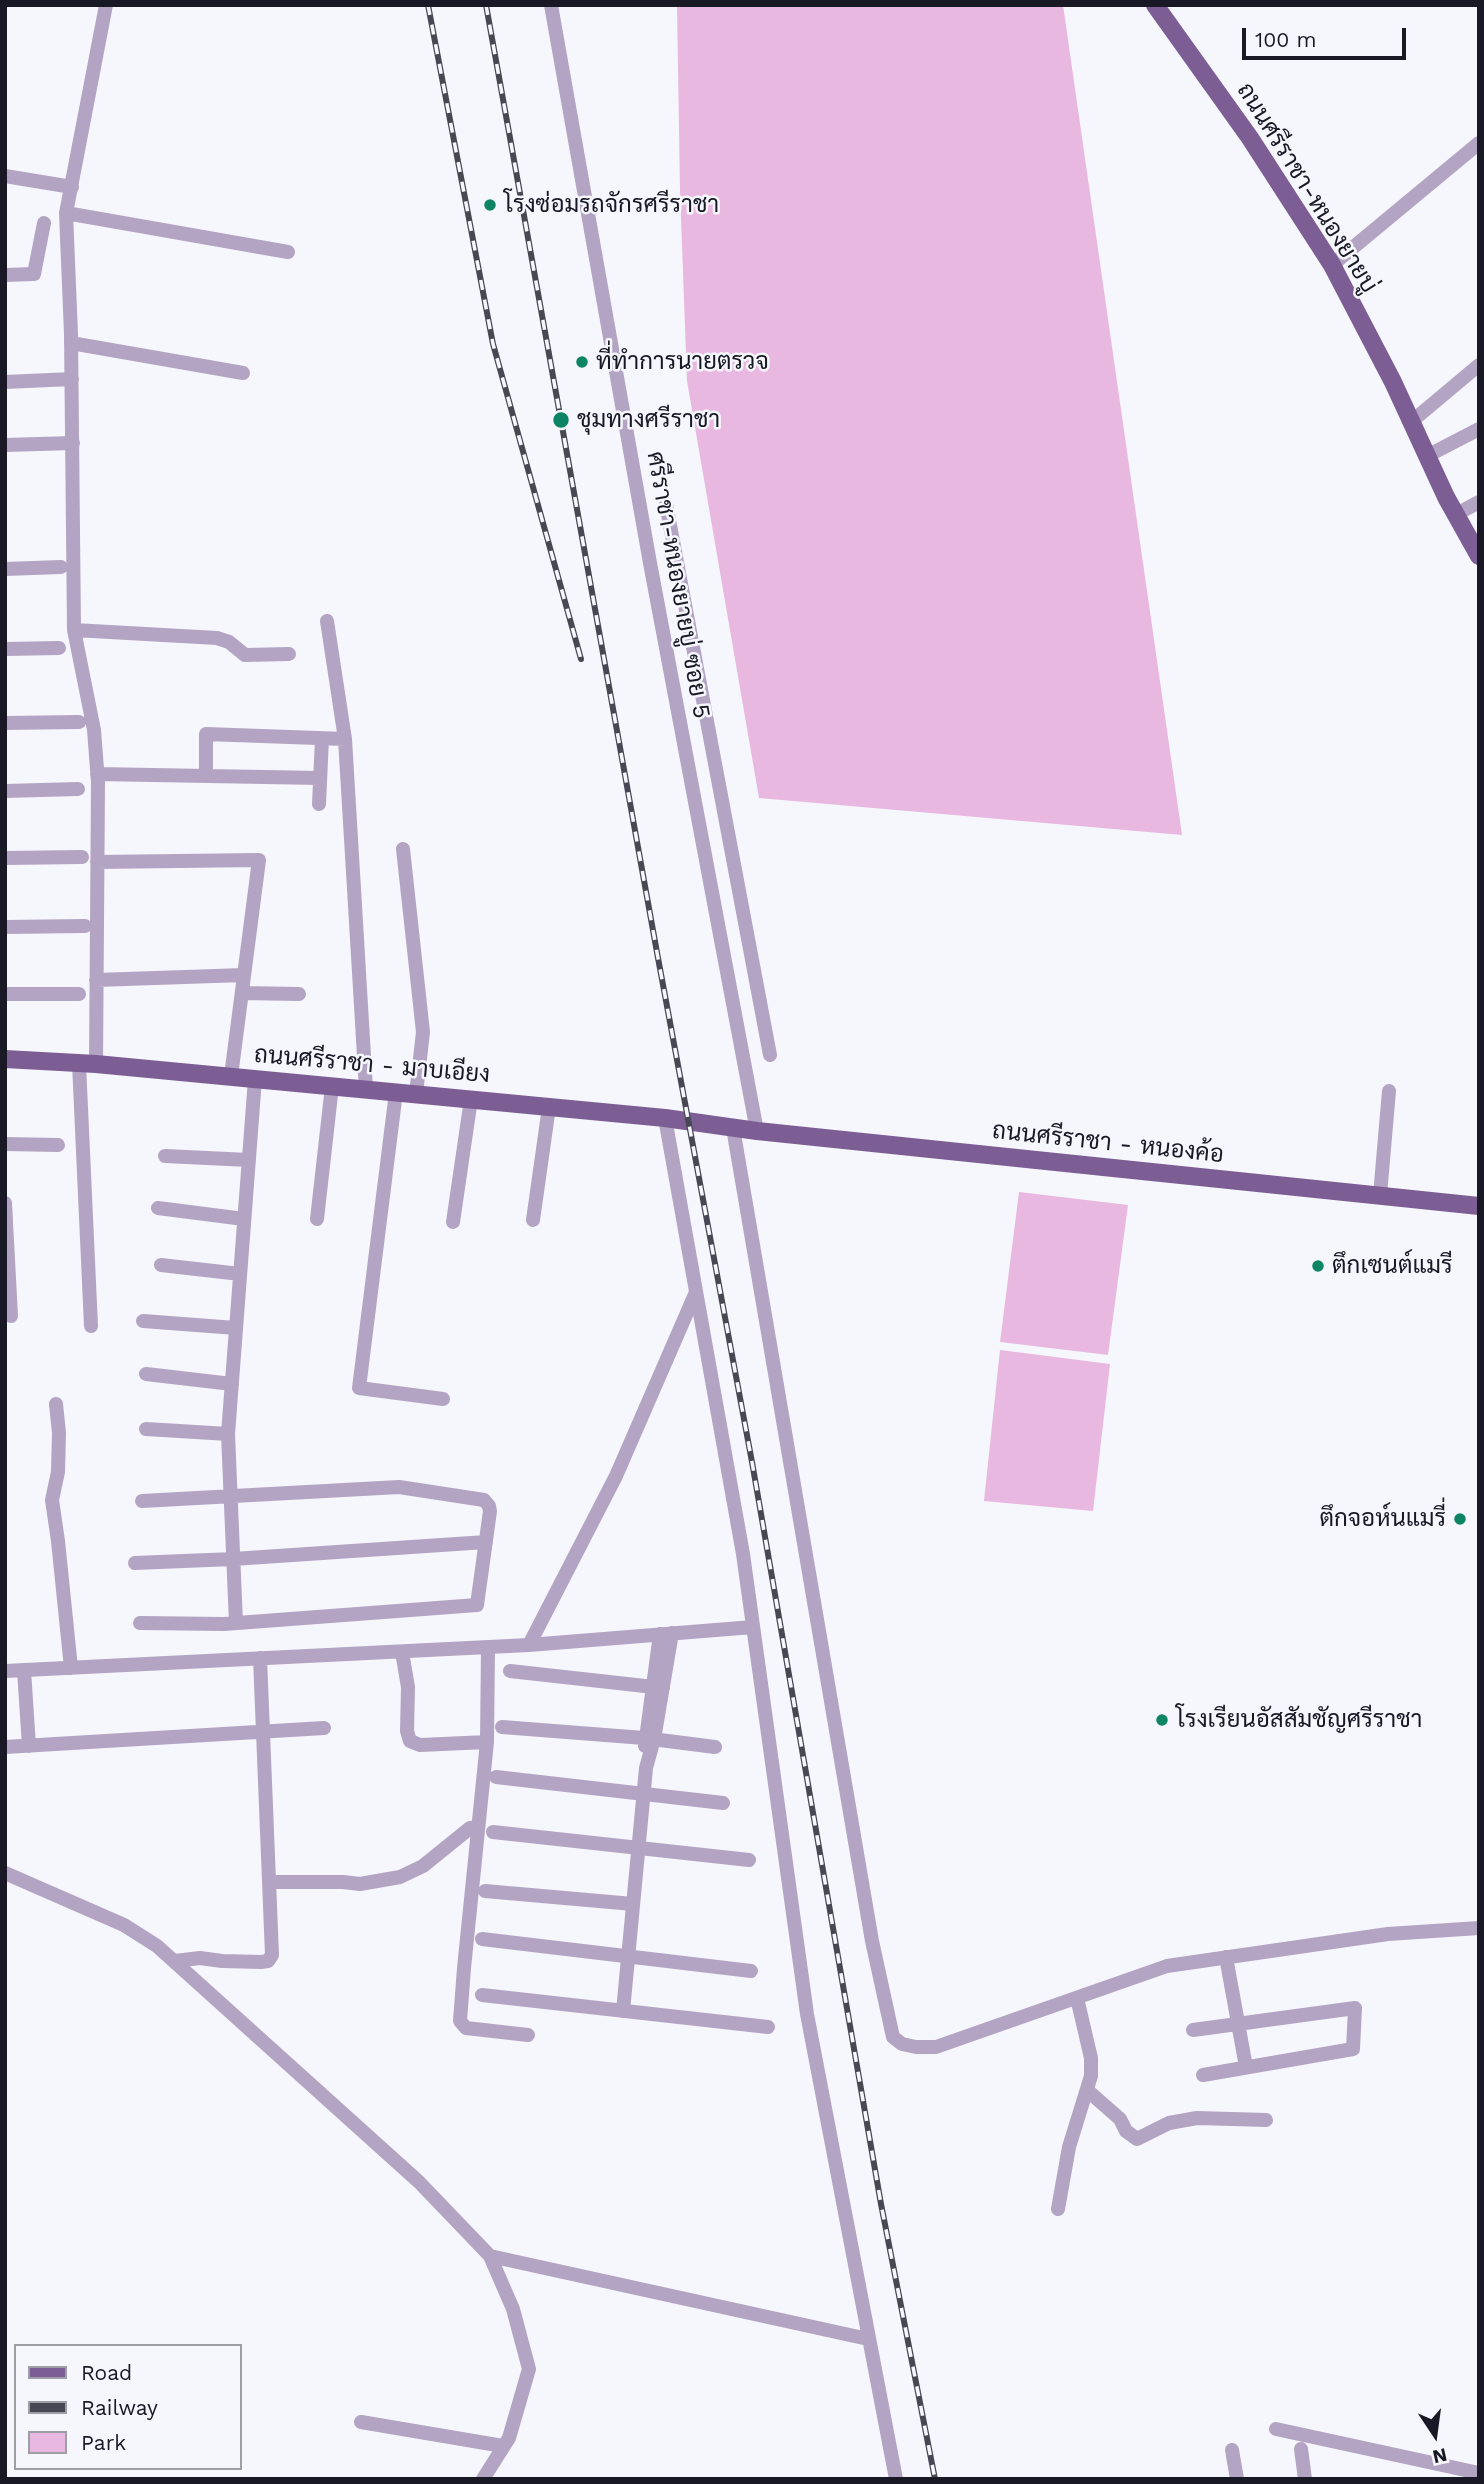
<!DOCTYPE html>
<meta charset="utf-8">
<style>
body{margin:0}
#map{position:relative;width:1484px;height:2484px;overflow:hidden;background:#f6f6fd;font-family:"Work Sans",sans-serif}
canvas{display:block}
.frame{position:absolute;inset:0;border:7px solid #191926;pointer-events:none}
.legend{position:absolute;left:14px;top:2344px;width:228px;height:126px;box-sizing:border-box;background:#f6f6fd;border:2px solid #9e9ea7;margin:0;padding:9px 12px;list-style:none;font-size:21px;color:#191926}
.legend li{display:flex;align-items:center;gap:14px;height:35px}
.legend b{width:35px;border:2px solid #9e9ea7}
.north{position:absolute;left:1400px;top:2400px;width:70px;height:70px;-webkit-text-stroke:5px #f6f6fd;paint-order:stroke;rotate:167deg;font-size:19px;font-weight:700;line-height:28px;text-align:center;color:#191926}
.north::after{content:'';display:block;margin:auto;width:24px;height:32px;background:#191926;clip-path:polygon(50% 0,100% 100%,50% 72%,0 100%)}
.scale{position:absolute;left:1242px;top:28px;width:164px;height:32px;box-sizing:border-box;border:4px solid #191926;border-top:0;padding-left:9px;font-size:21px;line-height:24px;white-space:nowrap;color:#191926;-webkit-text-stroke:5px #f6f6fd;paint-order:stroke}
</style>
<div id="map">
<canvas width="1484" height="2484"></canvas>
<div class="frame"></div>
<ul class="legend">
<li><b style="height:9px;background:#7c5e95"></b>Road</li>
<li><b style="height:9px;background:#484854"></b>Railway</li>
<li><b style="height:19px;background:#e8b8e0"></b>Park</li>
</ul>
<div class="north">N</div>
<div class="scale">100 m</div>
</div>
<script>
const context = document.querySelector('canvas').getContext('2d');
context.lineJoin = 'round';
function fillPath(path, color) { context.fillStyle = color; context.fill(path, 'evenodd'); }
const poly = rows => new Path2D(rows.map(r => 'M' + r).join(''));
function trace(path, color, width, dash) { context.strokeStyle = color; context.lineWidth = width; context.lineCap = dash ? 'butt' : 'round'; context.setLineDash(dash || []); context.stroke(path); }
function label(font, color, halo, rows, align = 'center') {
  context.font = font + ' "Work Sans",Sarabun,sans-serif'; context.lineWidth = 5; context.setLineDash([]); context.textBaseline = 'middle'; context.strokeStyle = halo; context.fillStyle = color; for (const [text, x, y, turn = 0] of rows) {
    context.save(); context.translate(x, y); context.rotate((+turn || 0) * Math.PI / 180); context.textAlign = isNaN(turn) ? turn : align; if (halo) context.strokeText(text, 0, 0); context.fillText(text, 0, 0); context.restore();
  }
}
const green = poly([
 [677,5,1063,5,1182,835,759,798,687,381,680,190],
 [1019,1192,1128,1205,1108,1355,1000,1342],
 [1000,1350,1110,1364,1093,1511,984,1501]
]);
const minor = poly([
 [551,5,650,563,757,1131],
 [5,176,72,187],
 [66,213,288,252],
 [1332,265,1479,143],
 [5,275,34,274,44,223],
 [71,343,243,373],
 [5,382,72,379],
 [1411,422,1479,365],
 [5,445,73,443],
 [1427,456,1479,429],
 [666,504,770,1055],
 [1455,515,1479,502],
 [5,569,61,567],
 [327,621,345,739,366,1089],
 [74,630,217,638,229,642,245,655,289,654],
 [5,649,59,648],
 [5,723,79,722],
 [97,774,320,778],
 [206,776,206,734,345,739],
 [5,791,78,789],
 [319,804,322,739],
 [403,849,423,1032,416,1094],
 [5,858,82,857],
 [97,862,259,860,231,1076],
 [5,927,85,926],
 [96,980,244,975],
 [242,993,299,994],
 [5,994,79,994],
 [79,1064,91,1326],
 [96,1064,98,782,94,730,74,630,71,334,66,213,106,5],
 [396,1092,359,1388,443,1399],
 [665,1118,743,1554,807,2014,896,2479],
 [733,1128,872,1941,893,2037,902,2044,916,2047,936,2047,1167,1966,1388,1934,1479,1928],
 [5,1144,58,1145],
 [165,1156,249,1160],
 [1380,1195,1389,1091],
 [5,1203,11,1316],
 [158,1208,244,1219],
 [317,1219,332,1086],
 [533,1220,549,1107],
 [453,1222,471,1099],
 [161,1265,240,1274],
 [143,1321,236,1328],
 [146,1374,232,1384],
 [56,1404,59,1433,58,1472,52,1500,58,1541,71,1668],
 [146,1429,228,1434],
 [135,1563,233,1559,486,1542],
 [140,1623,224,1624,477,1605,490,1511,489,1506,484,1500,399,1487,142,1501],
 [236,1623,228,1434,255,1079],
 [529,1645,616,1476,696,1292],
 [488,1647,487,1742,464,1968,460,2021,466,2028,528,2035],
 [402,1652,408,1687,407,1731,410,1741,420,1745,487,1742],
 [24,1670,29,1746],
 [5,1671,529,1645,753,1627],
 [510,1671,663,1688],
 [502,1727,644,1738,715,1747],
 [645,1746,660,1634],
 [5,1747,324,1728],
 [496,1777,723,1803],
 [493,1832,749,1860],
 [5,1873,124,1925,157,1946,419,2182,490,2256,513,2309,529,2369,509,2438,483,2479],
 [269,1882,343,1882,360,1884,400,1877,423,1866,470,1828,478,1827],
 [485,1891,633,1904],
 [482,1939,751,1971],
 [1226,1957,1246,2067],
 [175,1961,200,1958,222,1961,261,1962,268,1961,272,1955,260,1658],
 [482,1995,768,2027],
 [623,2011,646,1768,654,1739,672,1633],
 [1193,2030,1355,2008,1353,2049,1203,2075],
 [1087,2090,1120,2119,1126,2131,1137,2139,1169,2123,1197,2118,1266,2120],
 [1058,2209,1069,2147,1091,2076,1091,2058,1077,1998],
 [490,2256,868,2339],
 [361,2422,503,2446],
 [1276,2429,1479,2473],
 [1301,2449,1305,2479],
 [1232,2450,1237,2479]
]);
const major = poly([
 [1155,5,1250,138,1332,265,1393,382,1446,497,1479,556],
 [5,1059,96,1064,665,1118,757,1131,1479,1206]
]);
const rail = poly([
 [428,5,493,344,581,659],
 [486,5,658,958,752,1462,881,2204,935,2479]
]);
const markers = [
 [490,205,7,"#0d8464"],
 [582,362,7,"#0d8464"],
 [561,420,9,"#0d8464"],
 [1318,1266,7,"#0d8464"],
 [1460,1519,7,"#0d8464"],
 [1162,1720,7,"#0d8464"]
];
const streetNames = [
 ["ถนนศรีราชา-หนองยายบู่",1307,188,58],
 ["ศรีราชา-หนองยายบู่ ซอย 5",678,585,80],
 ["ถนนศรีราชา - มาบเอียง",372,1065,5],
 ["ถนนศรีราชา - หนองค้อ",1108,1143,6]
];
const poiNames = [
 ["โรงซ่อมรถจักรศรีราชา",504,205],
 ["ที่ทำการนายตรวจ",596,362],
 ["ชุมทางศรีราชา",577,420],
 ["ตึกเซนต์แมรี",1332,1266],
 ["ตึกจอห์นแมรี่",1446,1519,"right"],
 ["โรงเรียนอัสสัมชัญศรีราชา",1176,1720]
];
fillPath(green, '#e8b8e0');
trace(minor, '#b4a4c3', 14);
trace(major, '#7c5e95', 18);
trace(rail, '#484854', 6);
trace(rail, '#f6f6fd', 3.5, [10]);
for (const [x, y, r, color] of markers) { const dot = new Path2D(); dot.arc(x, y, r, 0, 2 * Math.PI); context.fillStyle = color; context.fill(dot); trace(dot, '#f6f6fd', 2.5); }
label('24px', '#191926', '#f6f6fd', streetNames);
label('24px', '#191926', '#f6f6fd', poiNames, 'left');
</script>
